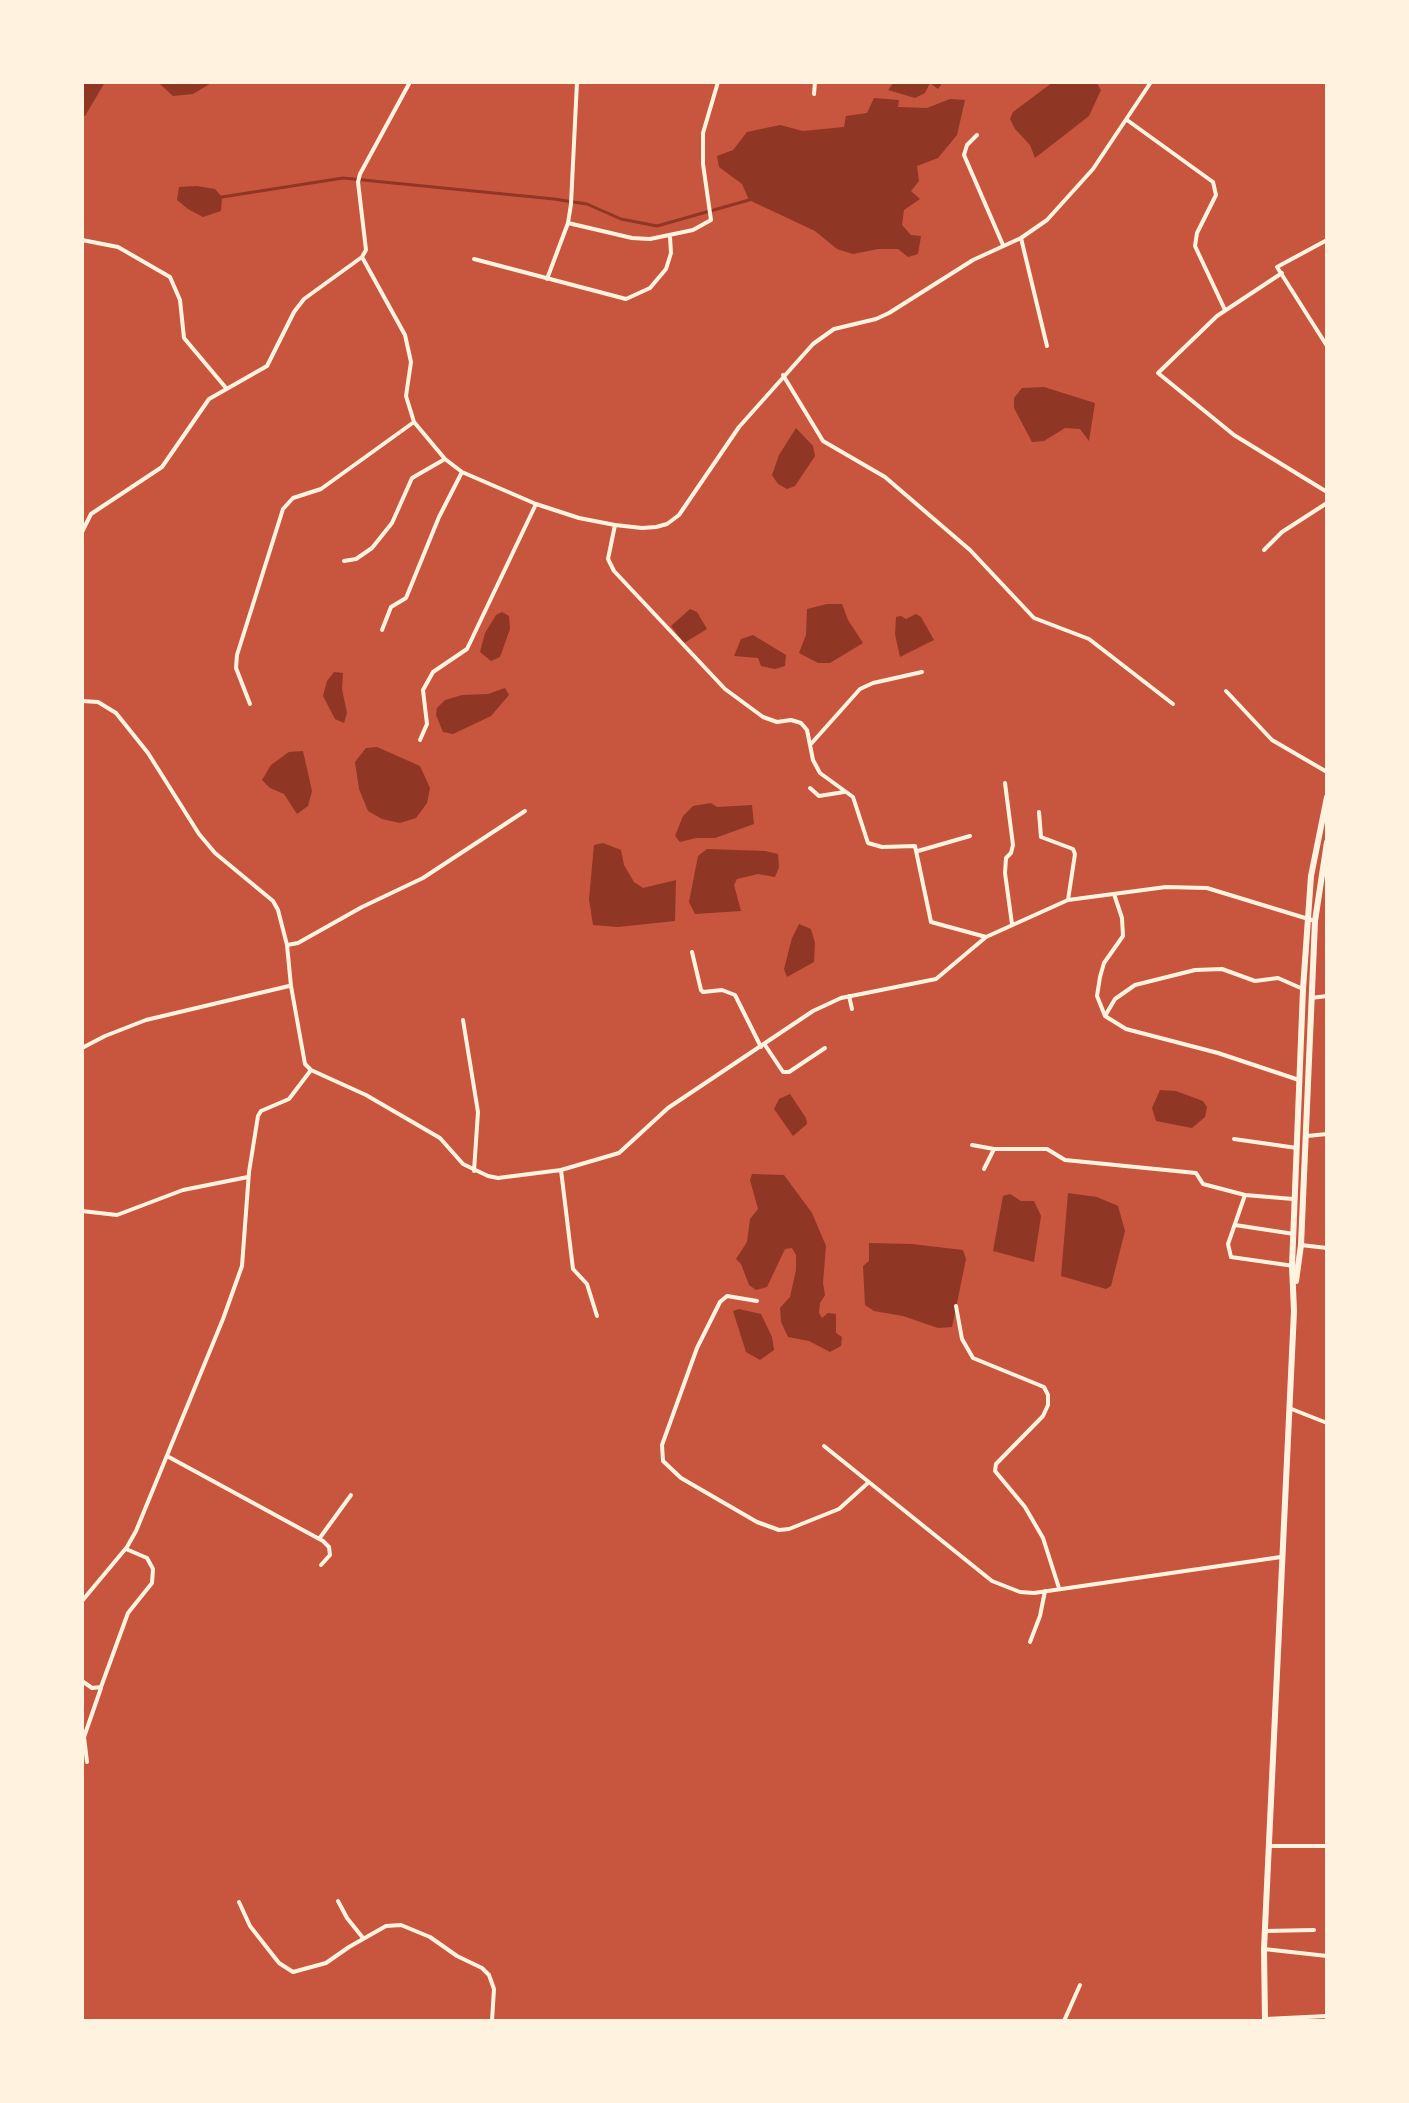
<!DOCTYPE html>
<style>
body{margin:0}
#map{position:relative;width:1409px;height:2103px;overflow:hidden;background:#c8553d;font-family:Rubik,sans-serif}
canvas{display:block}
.frame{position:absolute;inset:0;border:84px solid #fff3e0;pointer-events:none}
</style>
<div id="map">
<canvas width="1409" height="2103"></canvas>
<div class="frame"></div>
</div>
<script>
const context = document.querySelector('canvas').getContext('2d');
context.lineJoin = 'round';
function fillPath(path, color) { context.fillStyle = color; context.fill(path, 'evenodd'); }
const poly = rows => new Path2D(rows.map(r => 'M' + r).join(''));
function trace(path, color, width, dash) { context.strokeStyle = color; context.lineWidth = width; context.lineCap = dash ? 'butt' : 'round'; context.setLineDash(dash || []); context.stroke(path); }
const water = poly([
 [82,82,105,82,85,116,82,116],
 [162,82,213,82,193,94,173,96,160,84],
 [894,82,943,82,938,89,930,83,925,93,915,98,888,90],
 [1053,82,1096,82,1101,90,1089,116,1035,158,1030,145,1015,129,1010,119,1013,112],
 [874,98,899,100,898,107,927,108,950,99,965,100,957,135,938,158,917,166,919,181,911,191,920,199,904,210,902,225,911,235,921,236,918,254,908,257,898,249,878,249,853,254,837,249,815,231,749,200,742,184,719,167,717,156,733,150,747,132,780,125,803,131,844,127,846,116,867,113],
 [197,186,215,189,222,197,221,211,203,217,188,209,177,200,179,187],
 [1044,387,1095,403,1089,441,1080,429,1065,428,1044,441,1032,442,1014,408,1014,398,1022,388],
 [796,428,813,446,815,456,795,486,787,489,778,484,772,475,779,455],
 [827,604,842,604,848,620,863,643,830,663,818,663,799,653,806,635,807,609],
 [690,609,697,612,707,629,684,643,671,626],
 [502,612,509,616,510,629,500,657,491,661,480,652,485,633,496,615],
 [916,614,921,617,934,640,900,657,895,634,896,617,901,616,906,619],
 [753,635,786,655,785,666,775,669,761,666,758,658,734,656,741,639],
 [334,672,343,673,342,689,347,713,344,723,335,719,323,696,327,681],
 [505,688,509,695,491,716,453,734,443,732,436,715,437,708,445,700,462,695,488,694],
 [377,747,420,766,430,788,427,803,416,818,400,823,382,819,368,811,359,789,355,762,366,748],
 [303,751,312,791,308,806,297,814,284,794,270,788,262,780,271,765,289,752],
 [711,803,717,807,752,805,754,824,715,838,696,838,680,842,675,836,683,816,693,806],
 [603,843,621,850,624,865,634,882,643,888,676,880,675,921,618,927,593,925,589,899,594,845],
 [707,849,765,851,778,854,779,867,775,877,758,874,737,879,734,885,741,911,695,914,689,902,698,856],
 [799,924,811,929,815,943,814,962,787,977,784,969,792,938],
 [1160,1090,1176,1091,1203,1101,1207,1107,1205,1117,1192,1128,1156,1121,1152,1108],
 [790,1094,806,1118,807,1124,793,1136,774,1109,779,1099],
 [752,1174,784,1175,812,1213,826,1246,823,1283,825,1295,820,1303,819,1313,822,1318,828,1313,836,1314,836,1333,842,1337,841,1346,830,1352,809,1341,788,1337,781,1322,780,1308,790,1297,796,1270,796,1255,792,1248,785,1249,767,1287,756,1290,749,1285,741,1264,736,1259,747,1242,750,1219,758,1209,750,1180],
 [1068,1193,1097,1197,1118,1206,1125,1231,1111,1286,1106,1289,1061,1276],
 [1010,1194,1021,1201,1034,1201,1041,1216,1034,1262,993,1251,1003,1196],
 [869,1243,912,1244,963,1250,966,1259,952,1327,938,1328,903,1316,874,1311,865,1305,863,1266,869,1261],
 [739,1309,761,1314,772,1337,774,1350,760,1360,746,1352,733,1311]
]);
const stream = poly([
 [222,197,343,178,554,199,587,204,621,219,657,226,749,200]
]);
const minor = poly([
 [814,94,815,82],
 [1127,120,1213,182,1216,195,1197,233,1195,246,1225,310],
 [977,135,967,145,964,155,1003,245],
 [568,223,632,238,650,239,693,230,711,220,703,164,703,133,718,82],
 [1021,238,1047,346],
 [82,240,118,247,170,277,180,300,184,338,226,388],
 [1327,240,1277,267,1327,346],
 [362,257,405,335,411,362,406,396,414,422,445,459,462,472,536,504,579,518,615,525,642,528,656,527,667,524,679,515,739,427,813,344,834,329,876,319,889,313,973,260,1021,238,1047,220,1093,169,1151,82],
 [474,259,626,299,650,288,666,269,671,253,670,237],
 [1282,273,1217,316,1158,373,1234,435,1327,492],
 [547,279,568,223,571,204,577,82],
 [783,375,823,441,885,477,970,550,1034,618,1089,639,1173,704],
 [615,525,608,559,614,571,725,689,763,717,777,722,791,720,801,723,807,730,813,760,820,773,853,797,868,843,882,847,915,846,931,922,986,937],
 [82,532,91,514,162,467,209,399,267,366,294,312,304,299,362,257,366,250,358,182,360,174,410,82],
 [1264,550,1282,532,1327,503],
 [344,561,356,559,372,548,392,523,412,478,445,459],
 [382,630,391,607,406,598,439,517,462,472],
 [1226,691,1272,740,1327,772],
 [82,701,98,702,116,713,148,753,199,834,215,853,273,901,278,910,287,945,291,986,305,1064,311,1070,366,1095,440,1138,463,1164,488,1176,498,1178,561,1170,619,1153,668,1108,813,1011,841,998,936,979,986,937,1068,900,1166,887,1207,888,1315,921],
 [250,704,236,668,237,655,283,509,293,498,321,489,414,422],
 [420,740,427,724,423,690,433,672,467,649,536,504],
 [810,745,860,689,873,683,922,672],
 [1005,783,1013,845,1011,853,1006,858,1005,873,1012,924],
 [810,788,819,796,844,792],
 [1039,812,1041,837,1073,849,1075,854,1068,900],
 [918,851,970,836],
 [1114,894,1122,918,1123,936,1104,963,1100,977,1097,996,1105,1016,1126,1029,1218,1053,1299,1080],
 [287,945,298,943,362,907,423,878,525,811],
 [692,952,701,990,703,992,722,990,735,995,761,1047],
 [849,996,852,1009],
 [1311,998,1327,996],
 [1105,1016,1115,999,1135,985,1195,970,1222,969,1255,981,1278,978,1303,989],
 [463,1020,478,1112,474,1171],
 [765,1045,783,1072,789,1072,825,1048],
 [82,1048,105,1036,146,1020,289,986],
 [1307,1136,1327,1134],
 [1234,1139,1297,1148],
 [972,1145,994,1149,1047,1149,1065,1160,1196,1173,1203,1184,1245,1195,1293,1199],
 [984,1169,994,1149],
 [561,1170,573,1269,587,1284,597,1316],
 [1245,1195,1228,1244,1231,1257,1294,1266],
 [82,1211,117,1215,183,1190,248,1177],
 [1235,1225,1294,1234],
 [1301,1245,1327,1248],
 [757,1301,727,1296,720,1302,697,1348,662,1445,663,1461,681,1478,757,1522,779,1530,789,1529,839,1509,869,1482],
 [956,1306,962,1339,973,1358,1044,1387,1048,1395,1048,1405,1043,1416,996,1464,995,1471,1025,1507,1043,1538,1059,1588],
 [1289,1408,1327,1423],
 [824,1446,992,1581,1020,1592,1034,1593,1281,1557],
 [167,1456,323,1541,329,1547,330,1555,321,1565],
 [319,1539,351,1495],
 [82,1601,127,1547,136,1531,223,1319,242,1266,249,1172,258,1116,261,1111,289,1099,311,1070],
 [1030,1642,1040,1616,1045,1591],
 [82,1681,92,1688,101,1687,128,1613,152,1583,153,1569,147,1558,126,1549],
 [87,1762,84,1737,101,1688],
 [1269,1846,1327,1846],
 [338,1901,347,1918,363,1938],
 [239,1902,250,1926,279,1963,293,1972,326,1963,349,1947,386,1926,401,1925,430,1937,457,1956,482,1968,489,1975,494,1989,492,2021],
 [1265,1931,1314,1930],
 [1264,1949,1327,1956],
 [1265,2019,1327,2016],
 [1064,2021,1080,1985]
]);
const primary = poly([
 [1296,1281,1301,1245,1315,921,1327,842],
 [1265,2021,1264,1949,1294,1311,1292,1266,1303,989,1311,876,1327,797]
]);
fillPath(water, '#8f3625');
trace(stream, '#8f3625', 3);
trace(minor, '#fff3e0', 4);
trace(primary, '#fff3e0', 6);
</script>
